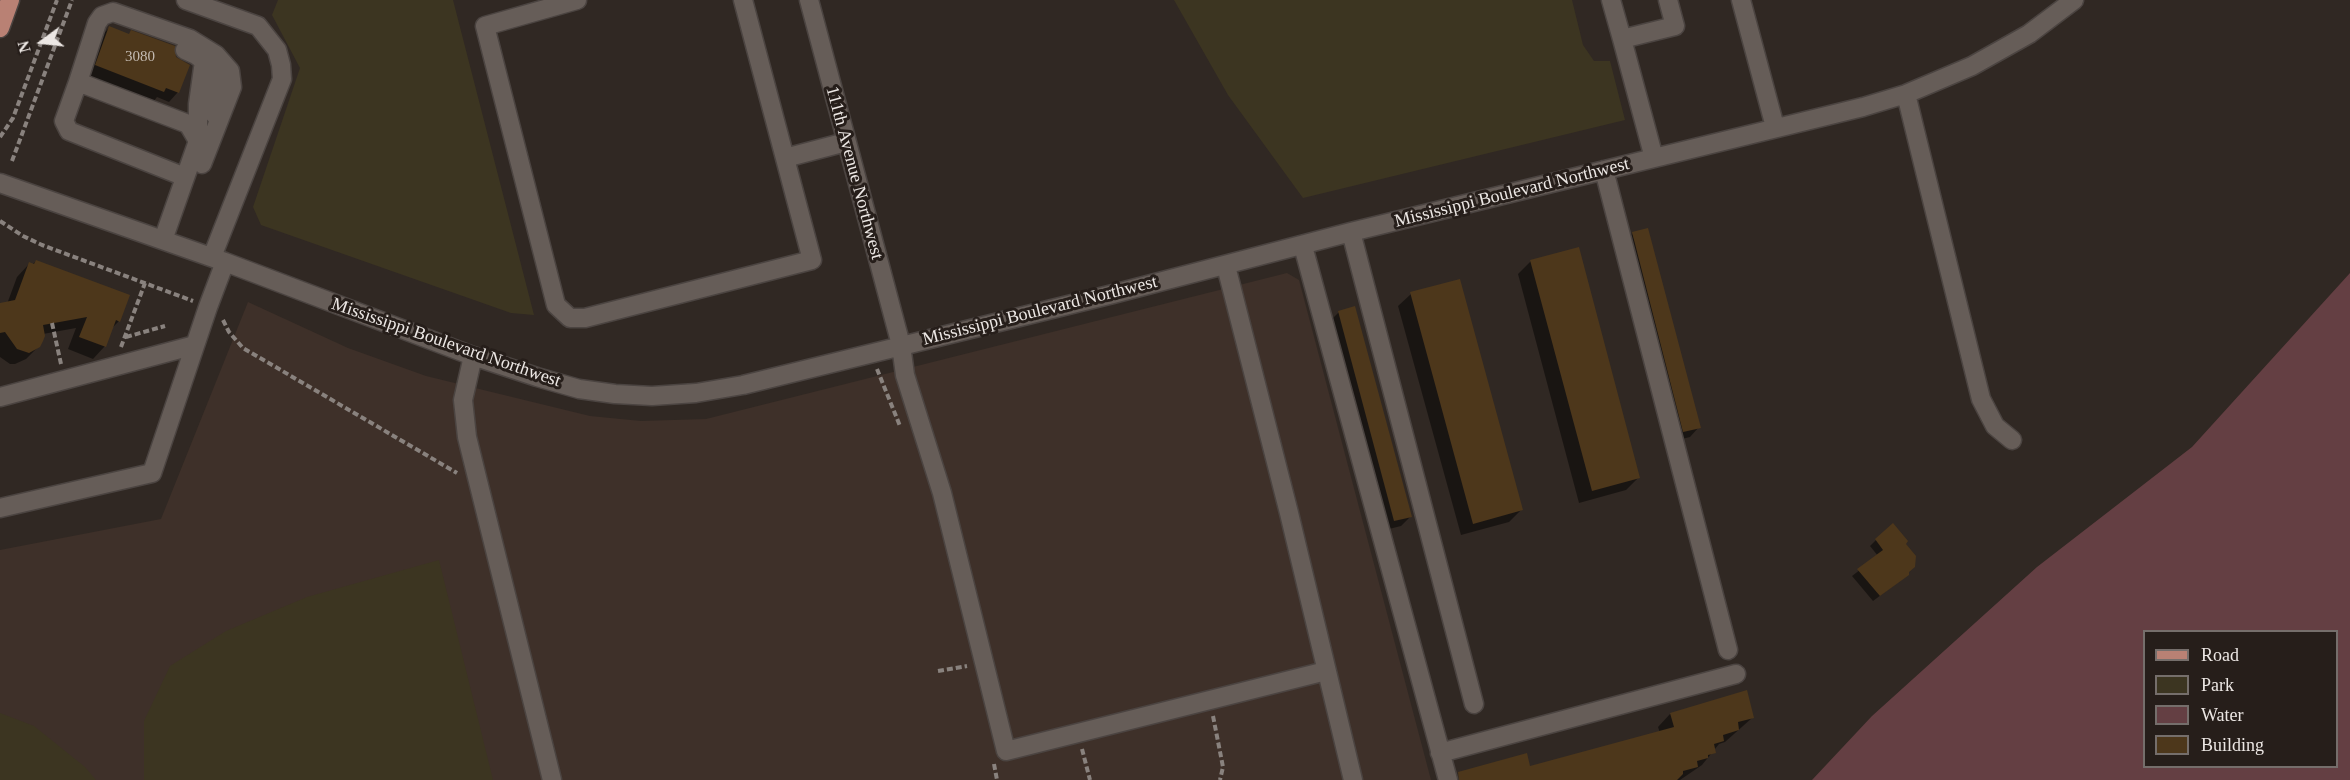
<!DOCTYPE html>
<style>
body{margin:0}
#map{position:relative;width:2350px;height:780px;overflow:hidden;background:#302823;font-family:"Times New Roman",serif}
canvas{display:block}
.legend{position:absolute;left:2143px;top:630px;width:195px;height:138px;box-sizing:border-box;background:#261e1a;border:2px solid #756e6b;margin:0;padding:8px 10px;list-style:none;font-size:18px;color:#ece7e4}
.legend li{display:flex;align-items:center;gap:12px;height:30px}
.legend b{width:30px;border:2px solid #756e6b}
.north{position:absolute;left:12px;top:12px;width:60px;height:60px;-webkit-text-stroke:4px #261e1a;paint-order:stroke;rotate:255deg;font-size:16px;font-weight:700;line-height:24px;text-align:center;color:#ece7e4}
.north::after{content:'';display:block;margin:auto;width:21px;height:27px;background:#ece7e4;clip-path:polygon(50% 0,100% 100%,50% 72%,0 100%)}
</style>
<div id="map">
<canvas width="2350" height="780"></canvas>
<ul class="legend">
<li><b style="height:8px;background:#b98174"></b>Road</li>
<li><b style="height:16px;background:#3c3521"></b>Park</li>
<li><b style="height:16px;background:#643f43"></b>Water</li>
<li><b style="height:16px;background:#4d371b"></b>Building</li>
</ul>
<div class="north">N</div>
</div>
<script>
const context = document.querySelector('canvas').getContext('2d');
context.lineJoin = 'round';
function fillPath(path, color) { context.fillStyle = color; context.fill(path, 'evenodd'); }
const poly = rows => new Path2D(rows.map(r => 'M' + r).join(''));
function trace(path, color, width, dash) { context.strokeStyle = color; context.lineWidth = width; context.lineCap = dash ? 'butt' : 'round'; context.setLineDash(dash || []); context.stroke(path); }
function label(font, color, halo, rows, align = 'center') {
  context.font = font + ' "Times New Roman",serif'; context.lineWidth = 6; context.setLineDash([]); context.textBaseline = 'middle'; context.strokeStyle = halo; context.fillStyle = color; for (const [text, x, y, turn = 0] of rows) {
    context.save(); context.translate(x, y); context.rotate((+turn || 0) * Math.PI / 180); context.textAlign = isNaN(turn) ? turn : align; if (halo) context.strokeText(text, 0, 0); context.fillText(text, 0, 0); context.restore();
  }
}
const built = poly([
 [1287,273,1299,280,1431,780,0,780,0,550,161,519,248,302,348,348,426,376,590,416,641,421,706,419]
]);
const green = poly([
 [278,0,453,0,534,315,511,313,261,225,253,207,300,68,272,15],
 [1174,0,1572,0,1583,45,1594,61,1610,61,1625,120,1303,198,1228,95],
 [439,560,493,780,144,780,144,721,170,666,226,631,307,597],
 [0,713,34,726,85,767,96,780,0,780]
]);
const water = poly([
 [2350,273,2350,780,1812,780,1872,716,2037,567,2192,447],
 [2144,632,2336,632,2336,766,2144,766]
]);
const shadow = poly([
 [109,28,178,92,169,102,157,97,154,101,87,75,100,37],
 [1632,233,1699,427,1690,437,1674,441,1623,243],
 [36,261,119,321,112,328,105,346,93,359,68,349,76,328,43,334,39,346,26,359,15,364,10,364,0,357,0,305,7,304,17,277,29,264,32,265],
 [1531,261,1638,478,1626,490,1579,503,1518,274],
 [1411,294,1521,510,1509,522,1461,535,1398,306],
 [1339,312,1410,517,1401,526,1385,530,1330,321],
 [1876,540,1904,544,1901,580,1873,601,1852,576,1878,556,1870,546],
 [1670,714,1752,718,1725,742,1719,744,1702,765,1680,780,1461,780,1529,768,1660,733,1658,727]
]);
const building = poly([
 [109,26,129,34,131,30,175,46,176,57,190,65,179,93,166,88,164,92,95,65],
 [1648,228,1701,428,1683,432,1632,232],
 [1579,247,1640,478,1592,491,1530,260],
 [36,260,130,295,120,322,116,320,106,347,79,337,87,317,43,325,45,336,43,341,40,347,29,353,17,349,5,332,0,333,0,303,15,300,29,262,34,264],
 [1460,279,1523,510,1473,524,1410,292],
 [1355,306,1412,517,1394,521,1338,311],
 [1893,523,1908,541,1906,544,1916,556,1915,567,1909,572,1909,575,1880,596,1857,569,1883,550,1875,539],
 [1747,690,1754,718,1738,722,1739,730,1723,735,1724,741,1714,744,1716,753,1708,755,1708,758,1697,761,1698,767,1683,771,1683,774,1677,780,1459,780,1458,772,1527,753,1530,766,1674,727,1670,713]
]);
const path = poly([
 [0,137,13,118,57,0],
 [12,161,72,0],
 [0,221,23,236,42,245,193,301],
 [223,320,229,332,243,348,457,473],
 [52,323,61,364],
 [126,337,165,326],
 [121,347,145,283],
 [877,369,900,426],
 [938,671,967,666],
 [1213,716,1223,767,1220,780],
 [1082,749,1090,780],
 [994,764,997,780]
]);
const minor = poly([
 [186,0,258,26,277,50,281,65,282,79,212,257],
 [577,0,485,26,556,305,570,318,585,318,812,260,743,0],
 [809,0,901,345,905,375,942,493,1006,751,1326,671],
 [1611,0,1622,39],
 [1741,0,1775,127],
 [185,50,196,55,204,61,198,104,198,139],
 [204,61,217,72,217,96,214,114],
 [78,82,97,23,102,16,113,12,190,39,216,55,230,71,232,87,202,164],
 [1906,94,1981,399,1995,426,2012,440],
 [785,158,846,142],
 [1654,158,1622,39,1675,26,1668,0],
 [1604,170,1728,650],
 [0,183,225,262,473,356,537,377,579,389,615,394,652,396,696,393,743,385,1113,294,1351,232,1863,107,1906,94,1972,66,2029,34,2074,0],
 [1351,232,1474,704],
 [163,240,198,141,188,124,78,82,64,121,69,131,185,177],
 [1303,246,1448,780],
 [1226,266,1289,513,1353,780],
 [473,356,463,400,467,437,552,780],
 [0,397,195,345],
 [0,508,152,473,208,307,225,262],
 [1440,753,1736,674]
]);
const major = poly([
 [0,28,10,0]
]);
const numberNames = [
 ["3080",140,57]
];
const streetNames = [
 ["111th Avenue Northwest",854,173,75],
 ["Mississippi Boulevard Northwest",1512,193,-14],
 ["Mississippi Boulevard Northwest",1040,311,-14],
 ["Mississippi Boulevard Northwest",446,343,19]
];
fillPath(built, '#3e3029');
fillPath(green, '#3c3521');
fillPath(water, '#643f43');
fillPath(shadow, '#0007');
fillPath(building, '#4d371b');
trace(minor, '#4b4441', 21);
trace(major, '#4b4441', 21);
trace(path, '#89827e', 4, [6, 3]);
trace(minor, '#665d58', 18);
trace(major, '#b98174', 18);
label('15px', '#c4bbb2', null, numberNames);
label('18px', '#ece7e4', '#261e1a', streetNames);
</script>
